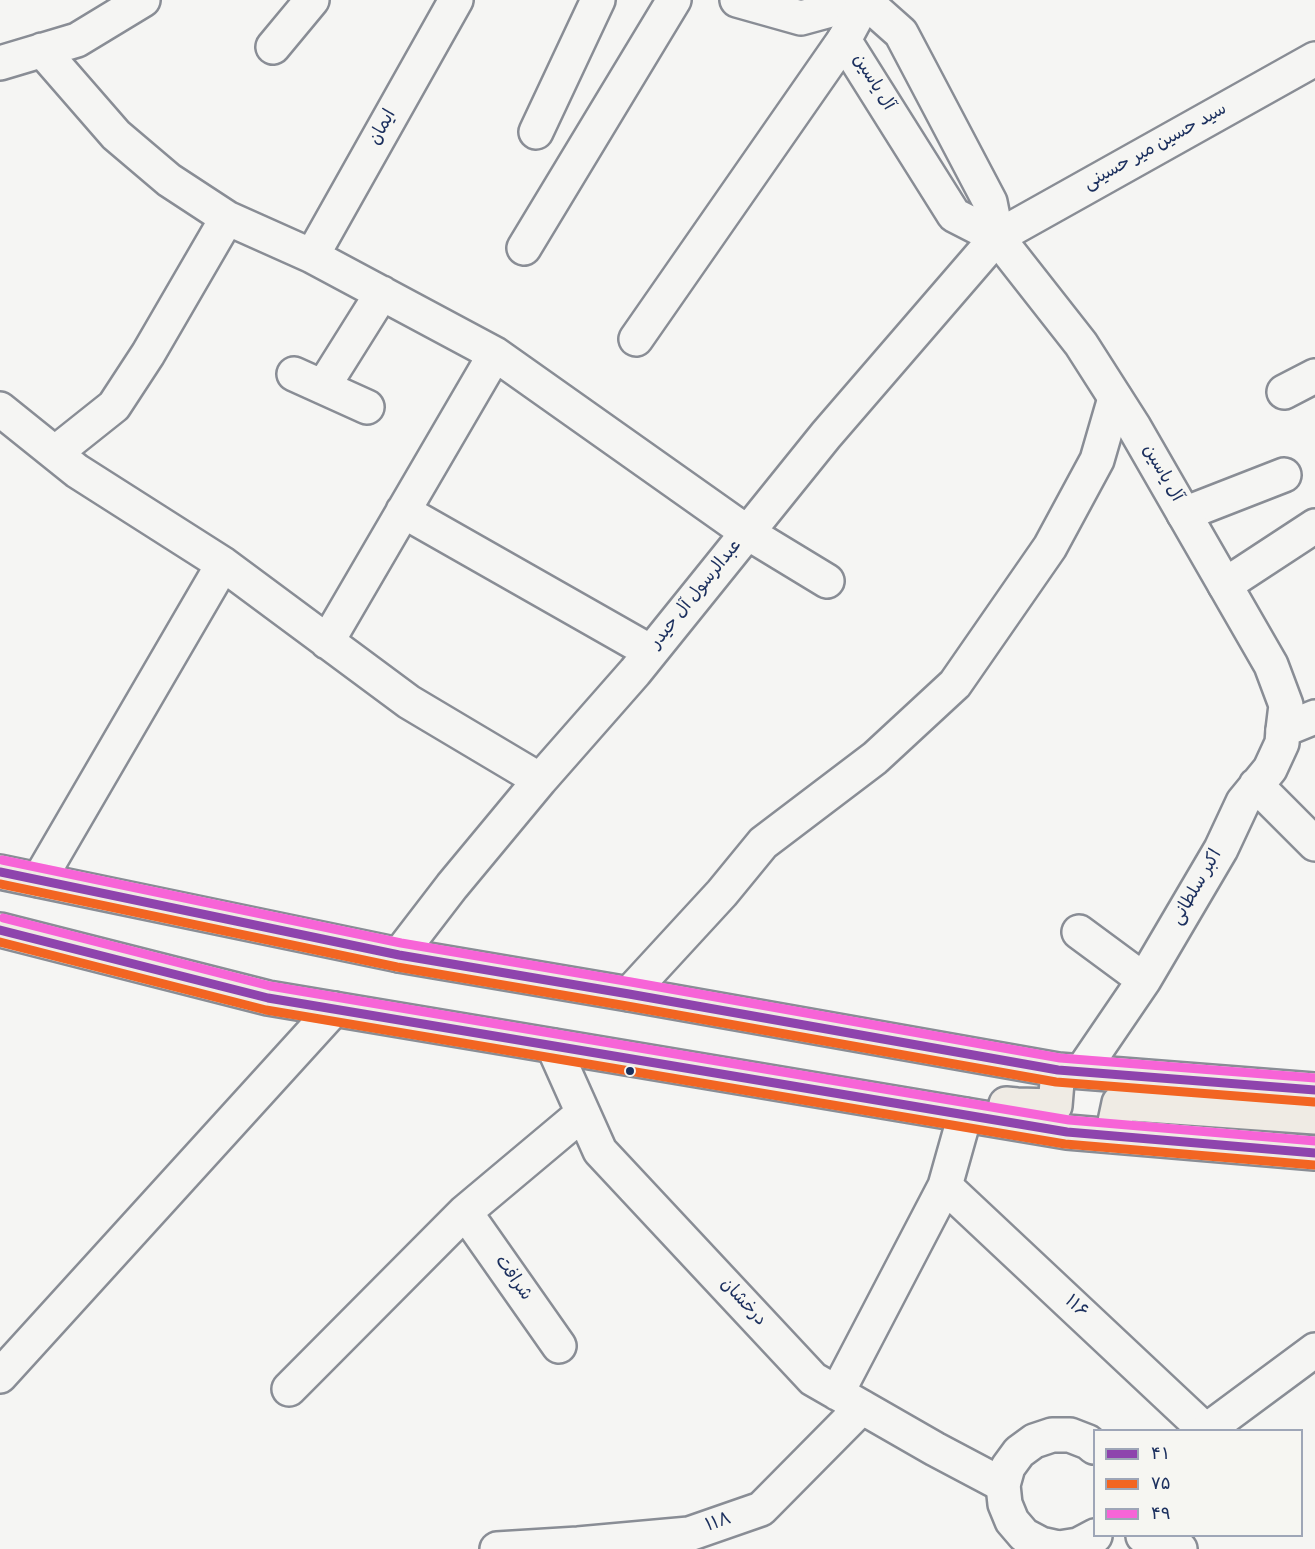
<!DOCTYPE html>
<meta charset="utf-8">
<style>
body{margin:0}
#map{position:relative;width:1315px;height:1549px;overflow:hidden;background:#f5f5f3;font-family:"Gochi Hand",sans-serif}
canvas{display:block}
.legend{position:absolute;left:1093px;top:1429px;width:210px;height:108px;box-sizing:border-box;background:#f6f6f2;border:2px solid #9ea6b7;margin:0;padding:8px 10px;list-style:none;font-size:18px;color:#1b2f5e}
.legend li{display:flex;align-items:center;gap:12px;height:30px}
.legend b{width:30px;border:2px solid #9ea6b7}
</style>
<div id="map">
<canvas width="1315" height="1549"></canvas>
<ul class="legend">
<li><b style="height:8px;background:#8e44ad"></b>۴۱</li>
<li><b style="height:8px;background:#f26522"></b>۷۵</li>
<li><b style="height:8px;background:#f764d7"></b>۴۹</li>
</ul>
</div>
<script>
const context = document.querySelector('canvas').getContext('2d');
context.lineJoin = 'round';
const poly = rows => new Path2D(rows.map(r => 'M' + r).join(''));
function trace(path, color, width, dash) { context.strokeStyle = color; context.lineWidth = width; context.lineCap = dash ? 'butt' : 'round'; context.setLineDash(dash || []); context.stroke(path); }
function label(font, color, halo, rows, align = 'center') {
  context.font = font + ' "Gochi Hand","Playpen Sans Arabic",sans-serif'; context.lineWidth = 4.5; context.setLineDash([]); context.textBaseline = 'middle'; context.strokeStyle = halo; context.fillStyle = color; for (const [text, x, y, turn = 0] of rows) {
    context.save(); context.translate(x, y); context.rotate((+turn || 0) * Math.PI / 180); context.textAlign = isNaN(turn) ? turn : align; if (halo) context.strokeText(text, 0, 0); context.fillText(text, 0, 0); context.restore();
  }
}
const street = poly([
 [737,0,801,18,867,0],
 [273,47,312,0],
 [42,50,116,135,169,180,227,218,312,256,495,354,748,533,827,581],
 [0,63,77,40,143,0],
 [536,132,598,0],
 [524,248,674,0],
 [312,256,456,0],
 [636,339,844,40],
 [294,374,367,407],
 [323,387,382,293],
 [1284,392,1315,376],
 [0,409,77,471,223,564,409,702,540,780],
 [55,453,114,406,148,354,227,218],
 [403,511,651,652],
 [1184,514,1284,475],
 [1225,585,1315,526],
 [327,642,495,354],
 [1256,785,1315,844],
 [39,880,223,564],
 [1079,932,1144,980],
 [399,955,452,886,540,780,635,672,826,435,997,237,1315,59],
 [629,994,722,893,763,843,875,758,955,684,1050,547,1097,460,1115,398],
 [553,1046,600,1151,813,1379,935,1449,1003,1485],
 [1082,1071,1144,980,1221,849,1243,802,1270,769,1282,743,1283,730,1315,717],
 [945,1186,1205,1430],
 [465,1212,559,1346],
 [0,1376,334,1009],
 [289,1389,465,1212,583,1113],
 [837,1393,945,1186,965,1115],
 [497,1549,578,1544,689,1534,761,1509,862,1407]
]);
const secondary = poly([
 [997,237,990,202,901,33,865,1,844,40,954,215,997,237,1081,344,1134,427,1271,665,1286,705,1283,730],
 [1207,1430,1315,1350],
 [1094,1447,1088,1442,1070,1435,1052,1435,1034,1441,1019,1452,1008,1467,1003,1485,1005,1504,1012,1521,1024,1535,1041,1544,1059,1548,1078,1545,1095,1536],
 [1143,1536,1180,1549]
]);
const primary = poly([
 [0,872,399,955,629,994,1058,1070,1315,1090],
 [0,930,268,998,1067,1132,1315,1153],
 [1006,1104,1017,1105,1055,1106,1058,1070],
 [1112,1136,1119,1103,1315,1117]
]);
const bus1 = poly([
 [0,872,399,955,629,994,1058,1070,1315,1090],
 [0,930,268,998,1067,1132,1315,1153]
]);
const bus2 = poly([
 [0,884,397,967,627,1006,1056,1082,1314,1102],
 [0,942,266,1010,1065,1144,1314,1165]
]);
const bus3 = poly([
 [2,860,401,943,631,982,1060,1058,1315,1078],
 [3,918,270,986,1069,1120,1315,1141]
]);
const markers = [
 [630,1071,5,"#1b2f5e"]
];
const streetNames = [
 ["آل یاسین",872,83,58],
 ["ایمان",384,128,-61],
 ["سید حسین میر حسینی",1156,148,-29],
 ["آل یاسین",1161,474,60],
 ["عبدالرسول آل حیدر",697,595,-51],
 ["اکبر سلطانی",1198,888,-60],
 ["شرافت",512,1279,55],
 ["درخشان",742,1303,47],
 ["۱۱۶",1075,1308,43],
 ["۱۱۸",719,1524,-19]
];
trace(street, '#898d95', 38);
trace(secondary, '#898d95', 38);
trace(primary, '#898d95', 38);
trace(street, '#f5f5f3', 33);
trace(secondary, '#f5f5f3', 33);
trace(primary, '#efebe4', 33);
trace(bus1, '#8e44ad', 9);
trace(bus2, '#f26522', 9);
trace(bus3, '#f764d7', 9);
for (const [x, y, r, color] of markers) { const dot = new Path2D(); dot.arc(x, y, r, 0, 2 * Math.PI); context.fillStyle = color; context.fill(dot); trace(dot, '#f6f6f2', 2); }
label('18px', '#1b2f5e', '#f6f6f2', streetNames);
</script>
